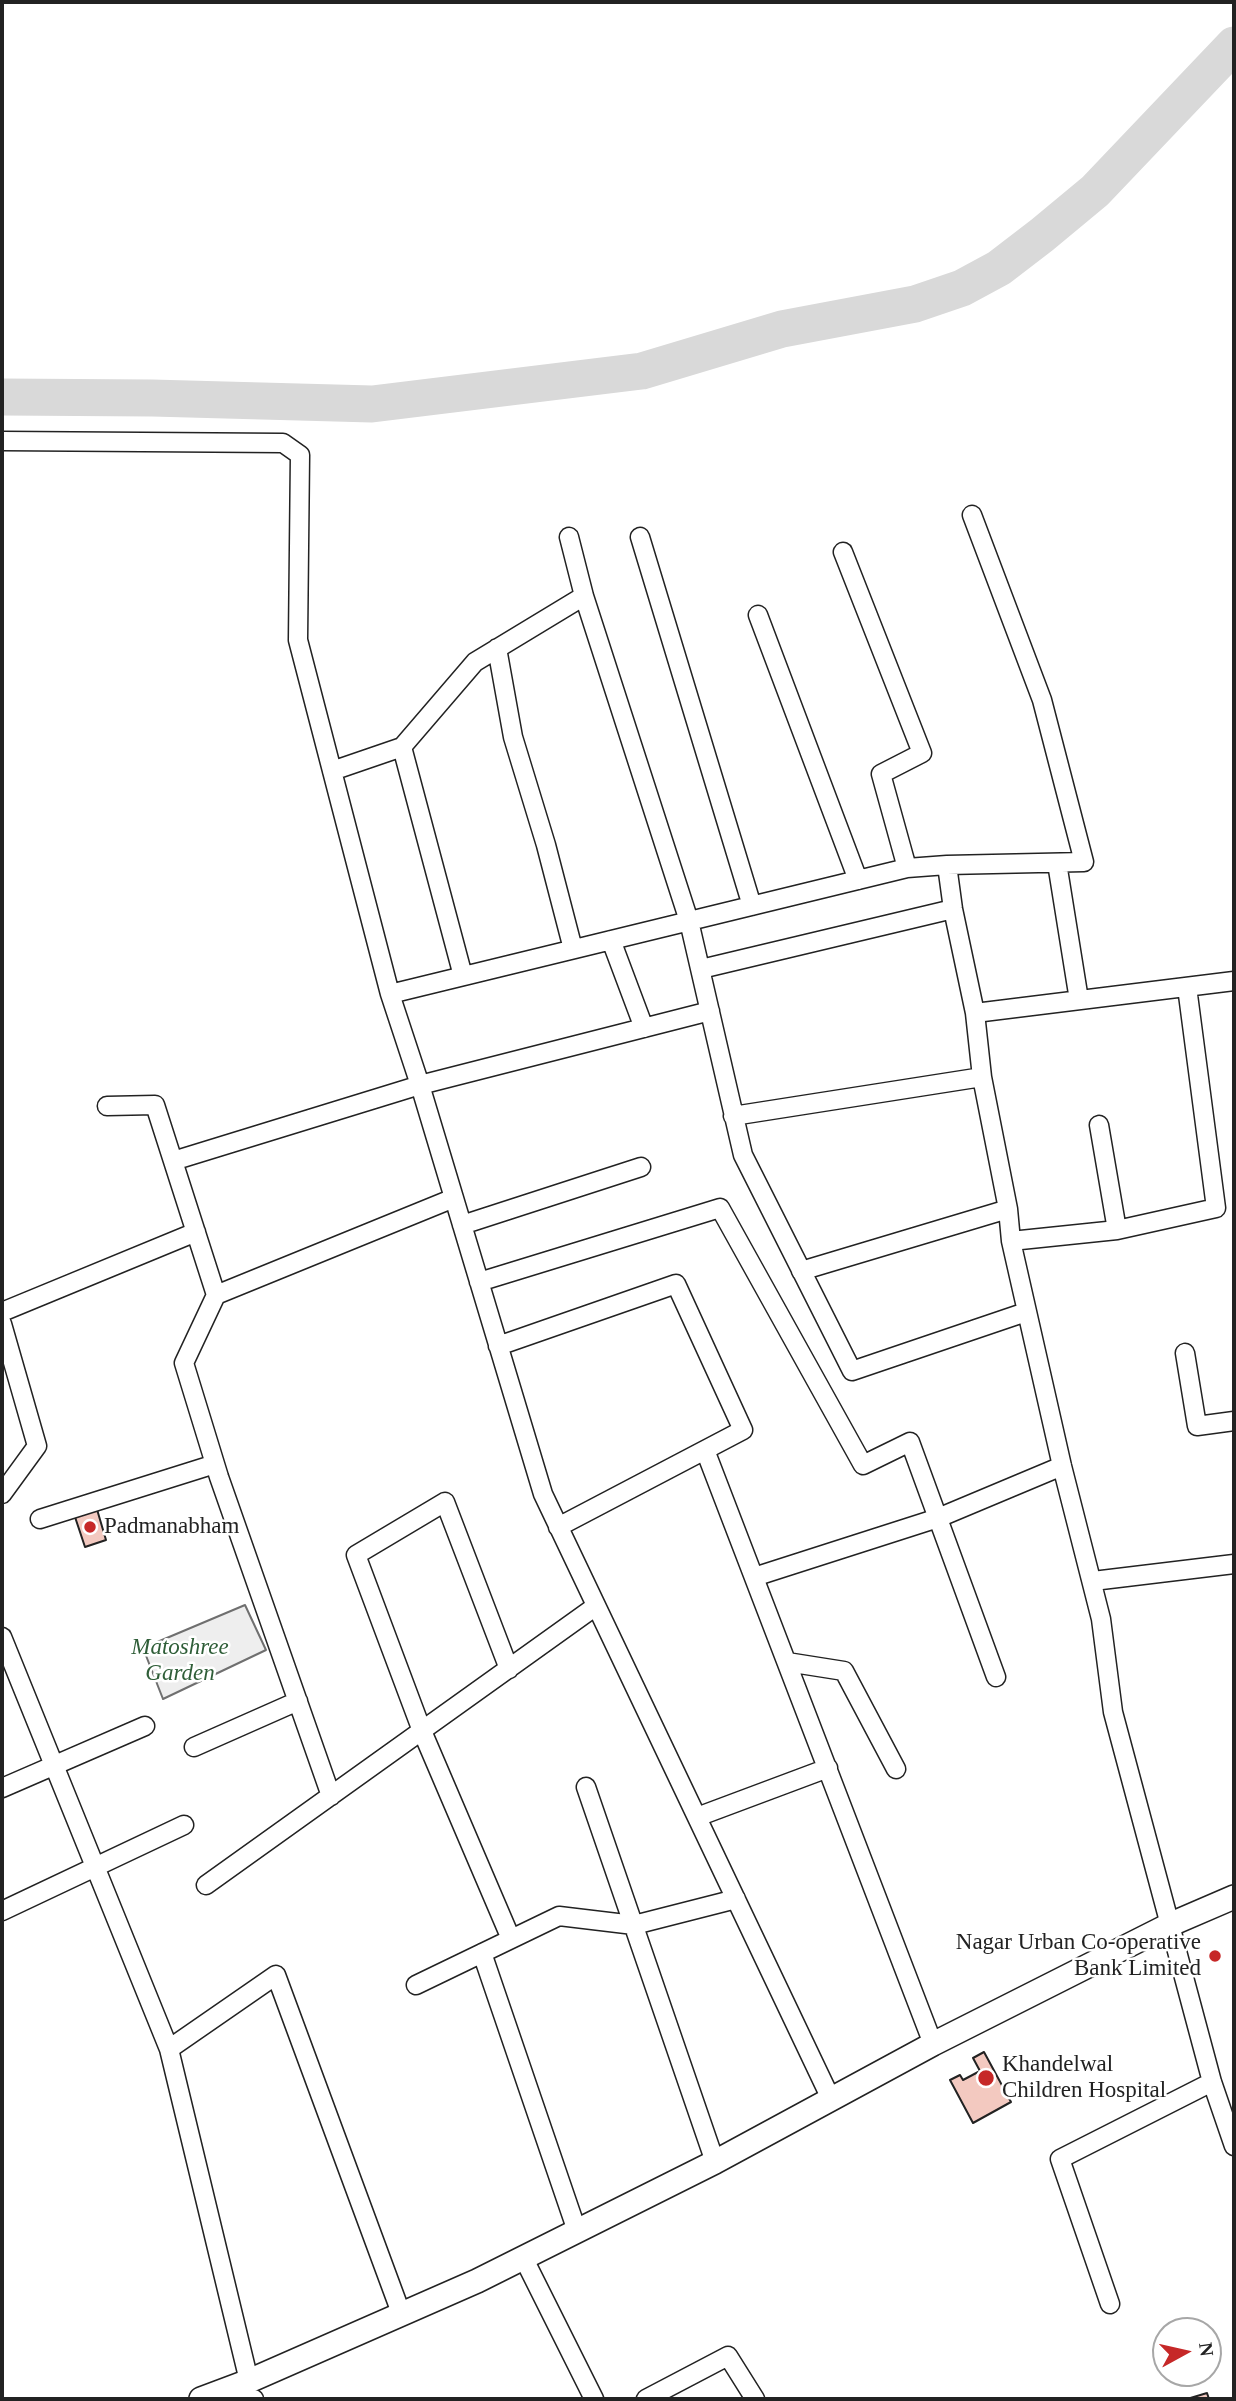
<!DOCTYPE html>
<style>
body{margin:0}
#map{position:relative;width:1236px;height:2401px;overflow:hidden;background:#fff;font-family:Georgia,serif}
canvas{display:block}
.frame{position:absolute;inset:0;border:4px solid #222;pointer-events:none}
.north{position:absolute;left:1152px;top:2317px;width:70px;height:70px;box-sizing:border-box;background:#fff;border:2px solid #a7a7a7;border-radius:50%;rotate:82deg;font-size:19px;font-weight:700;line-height:28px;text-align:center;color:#222}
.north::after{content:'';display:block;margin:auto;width:24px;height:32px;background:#c62828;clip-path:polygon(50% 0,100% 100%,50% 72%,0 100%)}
</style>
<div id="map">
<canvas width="1236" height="2401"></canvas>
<div class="frame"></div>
<div class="north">N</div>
</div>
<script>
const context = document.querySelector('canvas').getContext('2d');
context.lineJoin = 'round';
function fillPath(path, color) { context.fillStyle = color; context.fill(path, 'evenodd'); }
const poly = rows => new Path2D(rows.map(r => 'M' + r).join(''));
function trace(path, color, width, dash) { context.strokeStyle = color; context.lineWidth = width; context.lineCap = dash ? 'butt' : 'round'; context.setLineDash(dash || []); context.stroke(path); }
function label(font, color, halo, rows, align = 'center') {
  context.font = font + ' Georgia,serif'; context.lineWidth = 5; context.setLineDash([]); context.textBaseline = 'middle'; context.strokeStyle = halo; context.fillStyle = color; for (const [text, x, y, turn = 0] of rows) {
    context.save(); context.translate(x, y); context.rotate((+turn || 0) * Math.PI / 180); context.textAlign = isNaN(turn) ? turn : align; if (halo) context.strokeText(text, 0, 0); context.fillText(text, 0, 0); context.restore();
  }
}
const green = poly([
 [245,1605,266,1650,163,1699,143,1648,245,1605]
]);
const river = poly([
 [2,397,152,398,372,404,642,371,782,329,915,304,962,288,999,268,1042,235,1095,191,1234,45]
]);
const building = poly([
 [96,1506,106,1540,85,1547,74,1514,96,1506],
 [984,2052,1011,2102,973,2123,950,2080,960,2075,963,2080,980,2071,973,2058,984,2052],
 [1207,2393,1209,2399,1187,2399,1207,2393]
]);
const minor = poly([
 [2,441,283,443,300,455,298,640,390,994,907,868],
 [569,537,584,596,689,921,743,1155,852,1371,1026,1312],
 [640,537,752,906],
 [843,552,922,753,881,774,907,868,947,865,953,909,975,1013,982,1077,1008,1209,1011,1241,1062,1466,1101,1619,1113,1712,1212,2082,1234,2146],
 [758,615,858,880],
 [497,648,513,737,546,845,573,949],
 [402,747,463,976],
 [332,771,402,747,475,662,584,596],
 [1057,863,1079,1000],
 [947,865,1084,862,1042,700,972,515],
 [611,940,644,1028],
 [701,969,953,909],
 [390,994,420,1085,543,1494,831,2099],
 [975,1013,1234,981],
 [107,1106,155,1105,216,1295,184,1363,219,1477,331,1796],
 [733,1116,982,1077],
 [1099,1125,1117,1230],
 [173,1161,420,1085,710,1011],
 [462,1225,641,1167],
 [1011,1241,1117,1230,1216,1208,1187,987],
 [801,1271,1008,1209],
 [479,1282,720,1208,863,1465,910,1442,996,1677],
 [216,1295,454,1198],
 [2,1312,196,1232],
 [2,1324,37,1446,2,1494],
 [498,1346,676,1284,743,1430,558,1527],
 [1185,1353,1197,1426,1234,1421],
 [705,1450,933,2044],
 [40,1519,215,1464],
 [754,1577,938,1518,1062,1466],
 [1093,1581,1234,1564],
 [2,1637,169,2049,249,2381],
 [787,1662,844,1671,896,1769],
 [509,1669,445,1502,356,1555,422,1731,511,1939],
 [194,1747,298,1701],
 [586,1787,715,2162],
 [2,1788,145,1726],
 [697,1817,828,1768],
 [206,1885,596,1606],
 [2,1911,184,1825],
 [482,1953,577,2231],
 [416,1985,559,1916,634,1925,736,1899],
 [169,2049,276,1975,401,2313],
 [523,2257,594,2399],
 [1110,2304,1060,2159,1212,2082],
 [214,2396,254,2399],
 [646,2399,728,2356,755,2399]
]);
const tertiary = poly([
 [201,2399,249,2381,477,2281,715,2162,933,2044,1169,1925,1234,1897]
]);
const markers = [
 [90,1527,7,"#c62828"],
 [1215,1956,7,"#c62828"],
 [986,2078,9,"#c62828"]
];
const poiNames = [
 ["Padmanabham",104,1527],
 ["Nagar Urban Co-operative",1201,1943,"right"],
 ["Bank Limited",1201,1969,"right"],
 ["Khandelwal",1002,2065],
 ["Children Hospital",1002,2091]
];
const parkNames = [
 ["Matoshree",180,1648],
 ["Garden",180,1674]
];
fillPath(green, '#eee');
trace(green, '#6f6f6f', 2);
trace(river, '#d9d9d9', 37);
fillPath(building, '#f3c9c0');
trace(building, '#222', 2);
trace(minor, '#222', 21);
trace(tertiary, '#222', 26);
trace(minor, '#fff', 18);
trace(tertiary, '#fff', 23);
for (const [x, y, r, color] of markers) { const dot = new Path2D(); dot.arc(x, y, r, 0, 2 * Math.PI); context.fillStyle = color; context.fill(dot); trace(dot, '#fff', 2.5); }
label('23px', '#222', '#fff', poiNames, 'left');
label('italic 23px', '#2f5e38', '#fff', parkNames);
</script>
